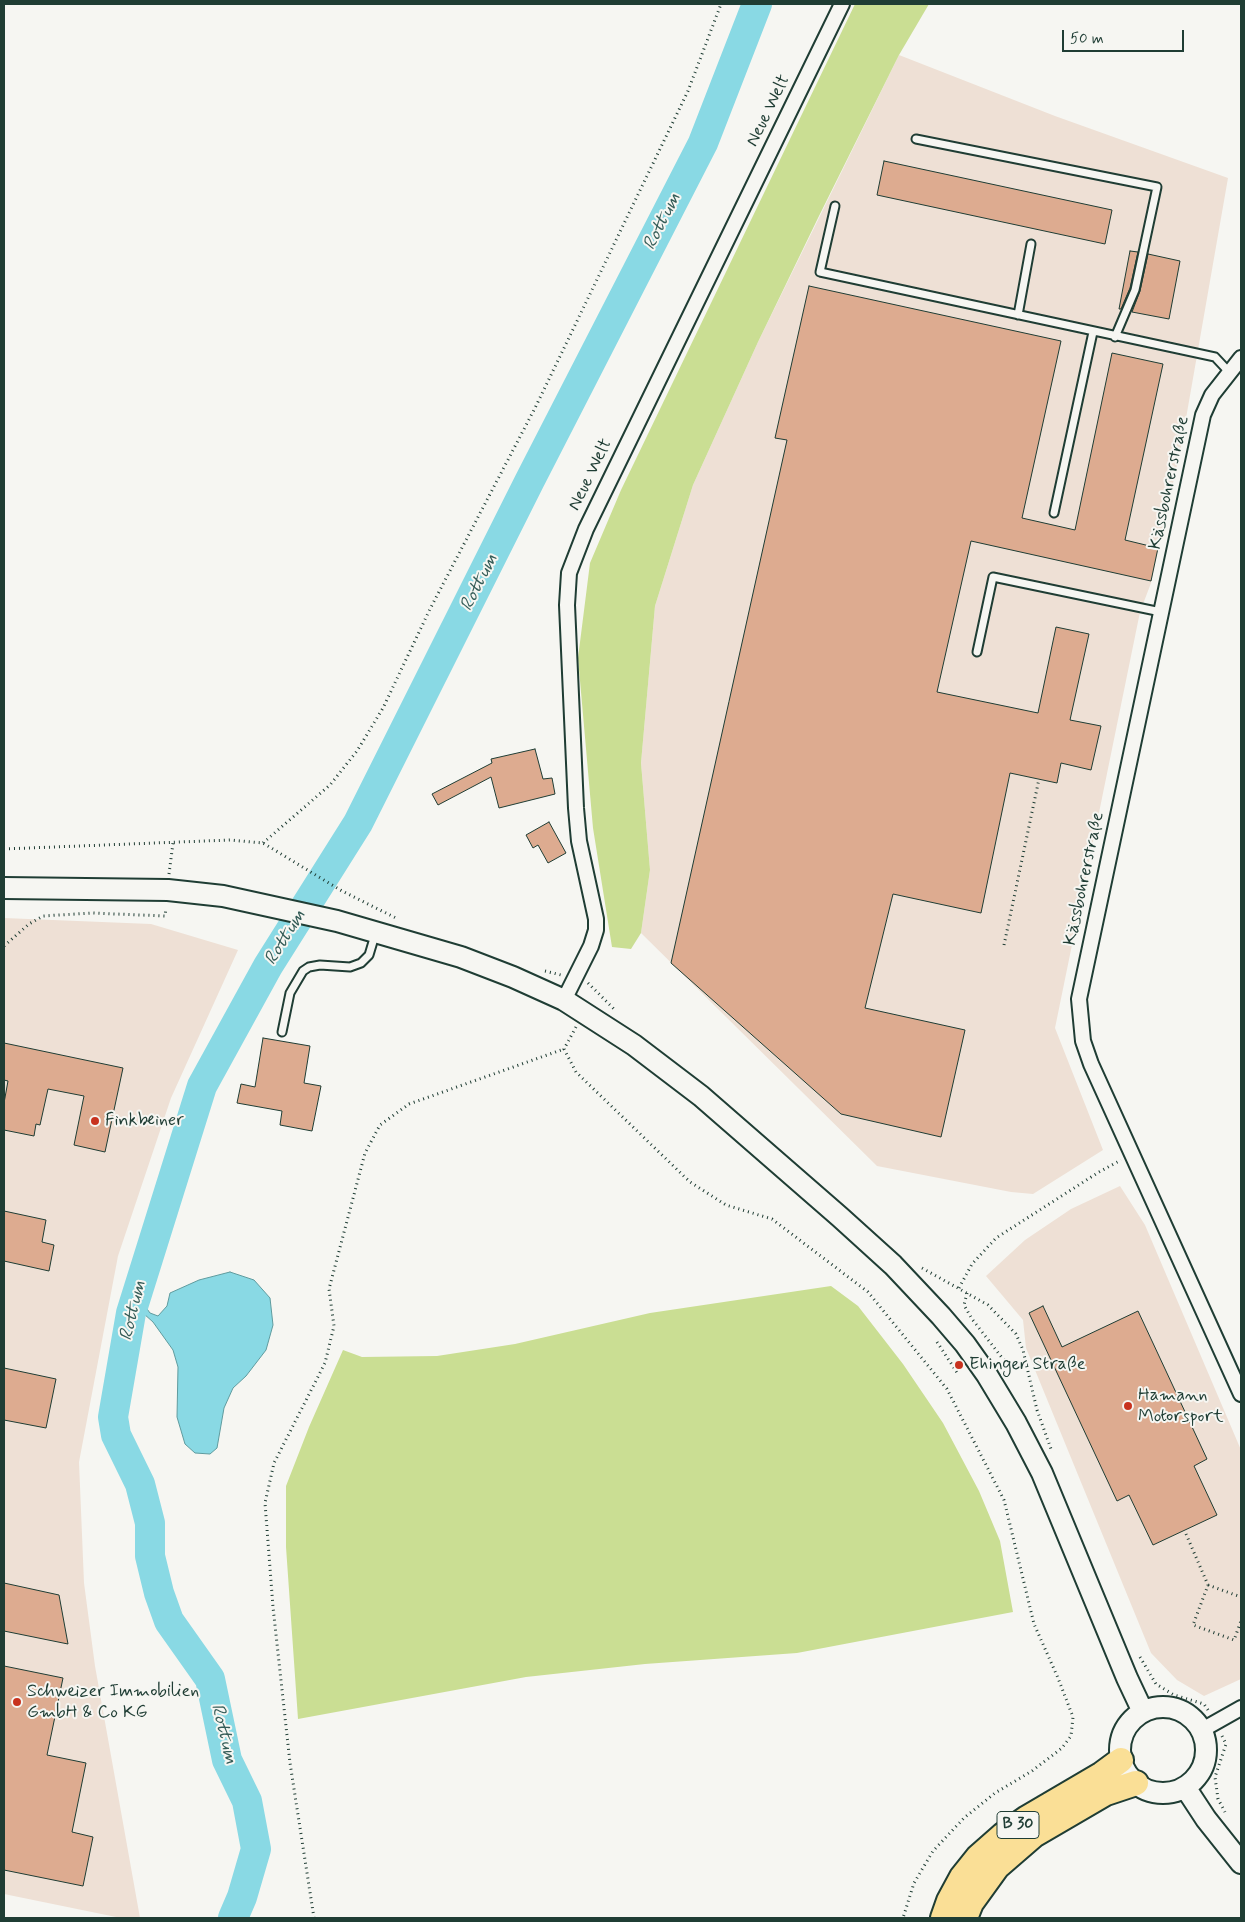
<!DOCTYPE html>
<meta charset="utf-8">
<style>
body{margin:0}
#map{position:relative;width:1245px;height:1922px;overflow:hidden;background:#f6f6f2;font-family:Mynerve,sans-serif}
canvas{display:block}
.frame{position:absolute;inset:0;border:5px solid #1f3d34;pointer-events:none}
.scale{position:absolute;left:1062px;top:30px;width:122px;height:22px;box-sizing:border-box;border:2px solid #1f3d34;border-top:0;padding-left:6px;font-size:15px;line-height:18px;white-space:nowrap;color:#1f3d34;-webkit-text-stroke:4px #f6f6f2;paint-order:stroke}
</style>
<div id="map">
<canvas width="1245" height="1922"></canvas>
<div class="frame"></div>
<div class="scale">50 m</div>
</div>
<script>
const context = document.querySelector('canvas').getContext('2d');
context.lineJoin = 'round';
function fillPath(path, color) { context.fillStyle = color; context.fill(path, 'evenodd'); }
const poly = rows => new Path2D(rows.map(r => 'M' + r).join(''));
function trace(path, color, width, dash) { context.strokeStyle = color; context.lineWidth = width; context.lineCap = dash ? 'butt' : 'round'; context.setLineDash(dash || []); context.stroke(path); }
function label(font, color, halo, rows, align = 'center') {
  context.font = font + ' Mynerve,sans-serif'; context.lineWidth = 4; context.setLineDash([]); context.textBaseline = 'middle'; context.strokeStyle = halo; context.fillStyle = color; for (const [text, x, y, turn = 0] of rows) {
    context.save(); context.translate(x, y); context.rotate((+turn || 0) * Math.PI / 180); context.textAlign = isNaN(turn) ? turn : align; if (halo) context.strokeText(text, 0, 0); context.fillText(text, 0, 0); context.restore();
  }
}
const built = poly([
 [899,55,1055,116,1228,178,1181,447,1151,583,1140,612,1055,1028,1103,1150,1033,1194,1011,1192,877,1166,641,933,650,870,641,763,655,606,693,485,758,342],
 [4,918,151,924,238,950,171,1098,118,1256,79,1462,84,1583,95,1666,140,1918,121,1918,4,1894],
 [1120,1186,1145,1225,1241,1450,1241,1679,1204,1696,1177,1680,1151,1653,1026,1348,1023,1320,986,1276,1025,1240,1071,1209]
]);
const green = poly([
 [855,4,929,4,899,55,818,218,758,342,693,485,655,606,641,763,650,870,641,933,631,949,612,947,593,828,578,658,590,563,621,490],
 [831,1286,858,1306,903,1364,943,1423,979,1491,1000,1541,1013,1612,797,1653,645,1664,526,1677,298,1719,286,1547,286,1486,309,1427,343,1350,362,1357,437,1356,515,1344,650,1313]
]);
const water = poly([
 [230,1272,254,1280,270,1298,273,1325,266,1350,246,1376,233,1388,224,1408,217,1448,210,1454,195,1453,185,1444,177,1417,178,1367,173,1350,153,1322,134,1305,137,1295,150,1313,158,1316,167,1306,170,1293,199,1280,230,1272]
]);
const river = poly([
 [233,1918,242,1897,256,1849,247,1801,227,1760,210,1679,169,1621,159,1593,150,1556,150,1523,140,1484,116,1435,113,1417,131,1313,202,1086,268,966,358,823,530,480,703,143,757,4]
]);
const building = poly([
 [884,161,1112,210,1105,244,877,195,884,161],
 [1130,251,1138,252,1130,288,1121,309,1119,309,1130,251],
 [1148,254,1180,261,1169,319,1132,312,1140,291,1148,254],
 [809,286,1061,341,1022,518,1075,530,1112,353,1163,364,1125,540,1158,548,1151,581,971,541,937,692,1038,713,1056,627,1089,634,1070,720,1101,726,1091,770,1061,763,1057,783,1010,773,981,913,893,894,865,1008,965,1030,941,1137,841,1114,671,963,787,440,775,438,809,286],
 [535,749,543,779,552,778,555,794,499,808,491,777,438,805,432,794,492,763,491,759,535,749],
 [549,822,566,853,548,863,538,845,533,848,526,835,549,822],
 [263,1038,310,1046,304,1083,321,1086,312,1131,280,1125,282,1111,237,1103,241,1084,255,1087,263,1038],
 [4,1043,123,1068,105,1152,74,1145,84,1096,48,1089,40,1125,36,1124,34,1136,4,1130,4,1103,8,1081,4,1080,4,1043],
 [4,1211,46,1220,42,1242,54,1245,49,1271,4,1261,4,1211],
 [1043,1306,1062,1347,1138,1311,1207,1459,1194,1466,1217,1515,1153,1545,1129,1495,1117,1501,1029,1313,1043,1306],
 [4,1368,56,1379,46,1428,4,1420,4,1368],
 [4,1583,59,1595,68,1644,4,1631,4,1583],
 [4,1666,63,1678,47,1755,86,1763,72,1832,93,1837,83,1886,4,1870,4,1666]
]);
const path = poly([
 [263,843,330,785,357,751,383,708,430,609,535,408,688,91,721,4],
 [4,849,230,840,263,843,342,891,396,918],
 [169,874,173,843],
 [1004,945,1039,779],
 [4,946,29,924,43,916,92,913,165,916,166,908],
 [545,971,561,975],
 [588,983,614,1009],
 [576,1027,564,1049,576,1072,690,1182,726,1205,772,1219,868,1292,947,1389,1004,1500,1034,1624,1058,1678,1073,1717,1071,1736,1062,1748,1032,1771,995,1793,964,1818,933,1851,914,1883,903,1918],
 [922,1268,988,1305,1016,1334,1023,1350,1037,1410,1051,1449],
 [959,1288,972,1264,996,1238,1099,1172,1121,1160],
 [967,1293,964,1305,972,1319,1003,1359,1013,1365,1028,1365],
 [937,1342,958,1374],
 [1186,1534,1208,1585,1193,1625,1234,1640,1241,1621],
 [1208,1585,1241,1597],
 [1140,1657,1156,1684,1174,1695,1204,1704,1208,1710],
 [1222,1736,1226,1744,1215,1777,1218,1799,1225,1812],
 [314,1918,290,1763,273,1607,265,1503,274,1463,325,1363,334,1326,329,1289,365,1153,380,1125,409,1104,564,1049]
]);
const service = poly([
 [916,139,1157,187,1135,290,1115,337],
 [835,206,820,272,1215,357,1230,373],
 [1018,315,1031,244],
 [1054,513,1093,332],
 [977,652,993,577,1161,612],
 [282,1032,290,993,303,971,309,967,320,965,350,967,361,963,369,955,375,935]
]);
const minor = poly([
 [1241,358,1212,395,1203,415,1079,999,1083,1041,1091,1064,1241,1394],
 [564,1000,591,946,596,930,596,919,579,841,576,808,567,605,569,573,586,529,842,4],
 [1202,1730,1241,1708]
]);
const secondary = poly([
 [4,888,168,890,223,896,337,921,461,957,513,977,564,1000,634,1045,701,1096,840,1217,893,1265,941,1316,965,1344,987,1375,1016,1423,1042,1473,1127,1678,1143,1712],
 '1120 1750a43 43 0 1 1 86 0a43 43 0 1 1-86 0Z',
 [1185,1787,1206,1819,1241,1863]
]);
const trunk = poly([
 [943,1918,949,1901,962,1877,978,1857,1003,1835,1027,1818,1102,1774,1121,1760],
 [965,1918,971,1903,997,1867,1034,1835,1106,1793,1136,1783]
]);
const markers = [
 [95,1121,5,"#c8321e"],
 [959,1365,5,"#c8321e"],
 [1128,1406,5,"#c8321e"],
 [17,1702,5,"#c8321e"]
];
const shields = [
 [1018,1825,42]
];
const shieldNames = [
 ["B 30",1018,1825]
];
const streetNames = [
 ["Neue Welt",769,111,-64],
 ["Neue Welt",591,475,-64],
 ["Kässbohrerstraße",1170,483,-78],
 ["Kässbohrerstraße",1085,879,-78]
];
const poiNames = [
 ["Finkbeiner",105,1121],
 ["Ehinger Straße",969,1365],
 ["Hamann",1138,1396],
 ["Motorsport",1138,1417],
 ["Schweizer Immobilien",27,1692],
 ["GmbH & Co KG",27,1713]
];
const waterNames = [
 ["Rottum",663,222,-63],
 ["Rottum",480,583,-63],
 ["Rottum",286,938,-58],
 ["Rottum",134,1311,-76],
 ["Rottum",223,1734,76]
];
fillPath(built, '#eee0d5');
fillPath(green, '#cade93');
fillPath(water, '#89d9e4');
trace(water, '#5f9b9e', 1);
trace(river, '#89d9e4', 30);
fillPath(building, '#ddab90');
trace(building, '#1f3d34', 1);
trace(service, '#1f3d34', 11);
trace(minor, '#1f3d34', 18);
trace(secondary, '#1f3d34', 24);
trace(trunk, '#1f3d34', 28);
trace(path, '#1f3d34', 3, [1, 4]);
trace(service, '#f6f6f2', 7);
trace(minor, '#f6f6f2', 14);
trace(secondary, '#f6f6f2', 20);
trace(trunk, '#fadf96', 24);
for (const [x, y, r, color] of markers) { const dot = new Path2D(); dot.arc(x, y, r, 0, 2 * Math.PI); context.fillStyle = color; context.fill(dot); trace(dot, '#f6f6f2', 2); }
for (const [x, y, w] of shields) { const box = new Path2D(); box.roundRect(x - w / 2, y - 13.5, w, 27, 4); context.fillStyle = '#f6f6f2'; context.fill(box); trace(box, '#1f3d34', 1); }
label('bold 16px', '#1f3d34', null, shieldNames);
label('18px', '#1f3d34', '#f6f6f2', streetNames);
label('18px', '#1f3d34', '#f6f6f2', poiNames, 'left');
label('italic 19px', '#345c57', '#f6f6f2', waterNames);
</script>
